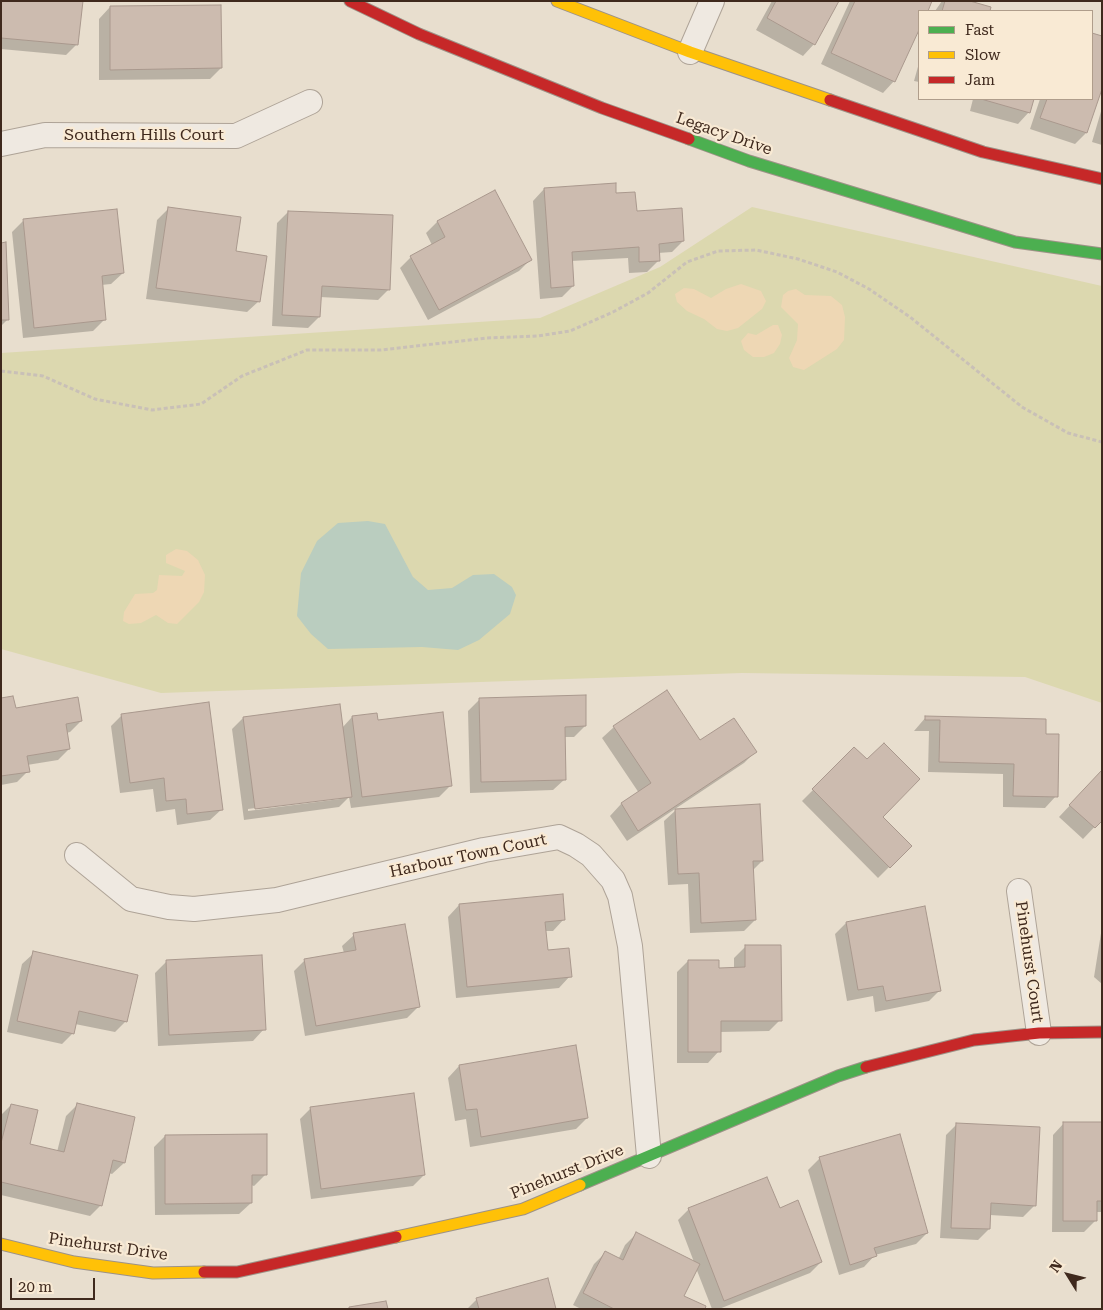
<!DOCTYPE html>
<style>
body{margin:0}
#map{position:relative;width:1103px;height:1310px;overflow:hidden;background:#e8dece;font-family:"Roboto Serif",serif}
canvas{display:block}
.frame{position:absolute;inset:0;border:2px solid #3f291d;pointer-events:none}
.legend{position:absolute;left:918px;top:10px;width:175px;height:90px;box-sizing:border-box;background:#f9ead4;border:1px solid #af9d8b;margin:0;padding:6px 9px;list-style:none;font-size:15px;color:#3f291d}
.legend li{display:flex;align-items:center;gap:10px;height:25px}
.legend b{width:25px;border:1px solid #af9d8b}
.north{position:absolute;left:1043px;top:1250px;width:50px;height:50px;-webkit-text-stroke:4px #f9ead4;paint-order:stroke;rotate:306deg;font-size:14px;font-weight:700;line-height:20px;text-align:center;color:#3f291d}
.north::after{content:'';display:block;margin:auto;width:18px;height:22px;background:#3f291d;clip-path:polygon(50% 0,100% 100%,50% 72%,0 100%)}
.scale{position:absolute;left:10px;top:1278px;width:85px;height:22px;box-sizing:border-box;border:2px solid #3f291d;border-top:0;padding-left:6px;font-size:15px;line-height:18px;white-space:nowrap;color:#3f291d;-webkit-text-stroke:4px #f9ead4;paint-order:stroke}
</style>
<div id="map">
<canvas width="1103" height="1310"></canvas>
<div class="frame"></div>
<ul class="legend">
<li><b style="height:6px;background:#4caf50"></b>Fast</li>
<li><b style="height:6px;background:#ffc107"></b>Slow</li>
<li><b style="height:6px;background:#c62828"></b>Jam</li>
</ul>
<div class="north">N</div>
<div class="scale">20 m</div>
</div>
<script>
const context = document.querySelector('canvas').getContext('2d');
context.lineJoin = 'round';
function fillPath(path, color) { context.fillStyle = color; context.fill(path, 'evenodd'); }
const poly = rows => new Path2D(rows.map(r => 'M' + r).join(''));
function trace(path, color, width, dash) { context.strokeStyle = color; context.lineWidth = width; context.lineCap = dash ? 'butt' : 'round'; context.setLineDash(dash || []); context.stroke(path); }
function label(font, color, halo, rows, align = 'center') {
  context.font = font + ' "Roboto Serif",serif'; context.lineWidth = 4.5; context.setLineDash([]); context.textBaseline = 'middle'; context.strokeStyle = halo; context.fillStyle = color; for (const [text, x, y, turn = 0] of rows) {
    context.save(); context.translate(x, y); context.rotate((+turn || 0) * Math.PI / 180); context.textAlign = isNaN(turn) ? turn : align; if (halo) context.strokeText(text, 0, 0); context.fillText(text, 0, 0); context.restore();
  }
}
const green = poly([
 [752,207,1102,286,1102,703,1025,677,742,673,161,693,1,649,1,353,540,318,660,267]
]);
const sand = poly([
 [741,284,761,291,766,301,762,309,738,328,727,331,717,329,704,319,687,311,677,302,675,294,684,288,694,289,711,298,726,289],
 [796,289,805,295,831,296,842,305,845,317,844,340,837,349,804,370,793,367,789,358,797,340,798,324,781,307,783,295,788,291],
 [773,325,778,325,782,335,780,344,774,353,764,357,753,357,744,350,741,341,748,333,756,335],
 [176,549,187,551,198,560,205,575,204,592,199,602,177,624,168,623,156,615,141,623,129,624,123,621,124,612,135,594,153,593,157,590,159,575,182,576,185,571,166,563,166,555]
]);
const water = poly([
 [368,521,385,524,413,577,428,590,452,588,473,575,494,574,512,587,516,595,510,614,479,640,458,650,422,647,328,649,311,634,297,616,301,573,317,541,338,523]
]);
const shadow = poly([
 [1,1,77,44,66,55,1,49],
 [772,1,838,1,814,44,803,56,756,30],
 [850,1,931,1,926,11,919,11,919,27,894,81,883,93,821,64],
 [942,1,966,1,990,8,989,11,935,11],
 [110,7,221,68,210,79,99,80,99,19],
 [1092,34,1102,38,1102,85,1086,133,1075,144,1030,129,1040,99,1092,99],
 [919,63,919,82,914,81],
 [973,99,1033,99,1029,112,1018,124,970,111],
 [1102,108,1102,145,1092,142],
 [544,189,615,195,636,213,683,241,672,252,658,253,659,260,647,272,629,273,628,258,571,261,573,286,562,297,540,299,533,201],
 [494,192,530,260,519,271,428,320,400,268,411,257,432,245,426,233,437,222],
 [168,209,235,252,259,301,247,312,146,299,157,220],
 [288,212,389,289,378,300,320,297,319,317,308,328,272,326,277,223],
 [23,221,123,273,111,284,101,285,105,319,93,331,23,338,12,232],
 [1,244,8,319,1,326],
 [1,699,15,709,81,721,70,732,66,733,69,749,58,760,27,765,28,771,17,782,1,785],
 [479,700,585,726,574,737,564,737,565,779,553,790,470,793,468,711],
 [122,715,222,809,210,820,177,825,175,809,156,812,153,789,120,793,111,726],
 [352,717,377,721,450,786,439,797,351,808,349,797,339,807,244,820,232,729,243,718,342,728],
 [340,797,340,799,248,811,248,809],
 [926,717,1044,735,1056,796,1045,808,1003,807,1003,774,928,772,929,731,914,731],
 [614,727,700,742,755,752,744,763,627,841,610,816,621,804,639,793,602,738],
 [854,749,882,817,910,846,878,878,802,801],
 [1102,771,1102,819,1083,839,1059,817],
 [676,810,762,861,752,871,755,920,744,931,690,933,688,884,668,885,664,821],
 [459,905,564,919,553,931,545,931,547,951,570,976,559,988,456,998,448,917],
 [846,923,940,990,929,1001,875,1012,873,996,847,1001,835,934],
 [1102,927,1102,984,1094,977],
 [354,935,418,1007,407,1018,305,1036,294,971,305,960,344,953,342,946],
 [745,947,780,1020,769,1031,720,1032,719,1051,708,1063,677,1063,677,972,688,961,718,969,734,969,734,958],
 [34,953,126,1021,115,1032,75,1024,73,1033,62,1044,7,1032,22,964],
 [261,956,264,1029,253,1041,158,1046,155,973,166,962],
 [575,1047,587,1118,576,1129,470,1147,466,1119,455,1121,448,1078,459,1066],
 [11,1105,28,1145,57,1152,66,1116,77,1105,124,1163,112,1174,109,1173,101,1205,90,1216,1,1195,1,1115],
 [311,1108,424,1175,413,1186,311,1199,300,1119],
 [1064,1123,1102,1123,1102,1212,1096,1212,1096,1220,1084,1232,1052,1232,1053,1135],
 [957,1124,1035,1205,1023,1217,990,1215,989,1229,978,1240,940,1238,946,1135],
 [165,1136,266,1174,254,1186,251,1185,251,1203,239,1214,155,1215,154,1147],
 [819,1159,927,1233,916,1244,875,1255,864,1267,839,1275,808,1170],
 [689,1209,779,1210,821,1262,810,1273,719,1309,712,1309,696,1268,682,1296,703,1309,581,1309,573,1305,594,1264,605,1253,618,1260,625,1245,636,1234,694,1262,678,1220],
 [477,1299,555,1309,467,1309]
]);
const building = poly([
 [1,1,83,1,78,45,1,38,1,1],
 [776,1,839,1,815,45,767,18,776,1],
 [855,1,932,1,928,11,919,11,919,30,895,82,831,53,855,1],
 [945,1,970,1,991,7,990,11,942,11,945,1],
 [221,5,222,68,110,70,110,6,221,5],
 [1092,33,1102,36,1102,89,1087,133,1040,118,1047,99,1092,99,1092,33],
 [981,99,1034,99,1030,113,981,99],
 [616,183,616,193,635,192,637,211,682,208,684,241,659,244,660,261,639,262,639,247,572,252,574,286,551,288,544,188,616,183],
 [495,190,532,260,439,310,410,256,445,237,437,221,495,190],
 [168,207,241,217,236,251,267,256,260,302,156,288,168,207],
 [117,209,124,273,102,276,106,320,34,328,23,219,117,209],
 [288,211,393,215,390,290,322,286,320,317,282,315,288,211],
 [6,242,9,320,1,320,1,243,6,242],
 [667,690,700,740,734,718,757,752,638,831,621,803,651,783,613,726,667,690],
 [586,695,586,726,565,727,566,780,481,782,479,698,586,695],
 [13,696,16,708,78,697,82,721,66,724,70,749,27,756,30,772,1,776,1,698,13,696],
 [209,702,223,810,187,814,186,799,166,801,164,778,130,783,121,714,209,702],
 [340,704,352,797,255,809,243,717,340,704],
 [443,712,452,786,362,797,352,716,377,713,378,720,443,712],
 [925,716,1046,719,1046,734,1059,734,1058,797,1013,796,1014,764,939,762,940,720,925,720,925,716],
 [884,743,920,779,883,817,912,846,890,868,812,789,854,747,867,759,884,743],
 [1102,770,1102,821,1095,828,1069,805,1102,770],
 [760,804,763,861,753,861,756,920,701,923,699,873,678,874,675,809,760,804],
 [563,894,565,920,545,922,548,950,569,948,572,977,467,987,459,904,563,894],
 [925,906,941,991,886,1001,883,986,858,990,846,922,925,906],
 [405,924,420,1007,316,1026,304,959,356,950,353,933,405,924],
 [745,945,781,945,782,1021,721,1021,721,1052,688,1052,688,960,719,960,719,968,745,967,745,945],
 [33,951,138,975,127,1022,79,1011,74,1034,17,1021,33,951],
 [262,955,266,1030,169,1035,166,960,262,955],
 [576,1045,588,1118,481,1137,477,1109,466,1110,459,1065,576,1045],
 [414,1093,425,1175,321,1189,310,1107,414,1093],
 [77,1103,135,1117,125,1163,113,1160,102,1206,1,1182,1,1143,11,1104,38,1110,30,1144,64,1152,77,1103],
 [1063,1122,1102,1122,1102,1201,1097,1201,1097,1221,1063,1221,1063,1122],
 [956,1123,1040,1127,1036,1206,991,1203,990,1229,951,1228,956,1123],
 [267,1134,267,1175,252,1175,252,1203,165,1204,165,1135,267,1134],
 [900,1134,928,1233,874,1248,877,1256,850,1265,819,1157,900,1134],
 [767,1177,780,1208,798,1200,822,1262,724,1301,688,1208,767,1177],
 [636,1232,700,1264,684,1296,706,1306,705,1309,614,1309,583,1293,605,1251,623,1260,636,1232],
 [548,1278,556,1309,479,1309,476,1298,548,1278],
 [386,1301,388,1309,349,1309,349,1307,386,1301]
]);
const path = poly([
 [1,371,43,376,95,399,152,410,201,404,242,376,307,350,381,350,487,338,538,336,570,331,613,312,648,293,687,262,718,251,756,250,798,259,837,272,869,289,910,317,1022,407,1068,433,1102,442]
]);
const street = poly([
 [690,52,712,1],
 [1,144,45,135,236,136,310,102],
 [77,855,131,899,169,907,194,909,277,900,484,850,559,837,576,845,591,855,613,880,620,896,630,946,649,1156],
 [1019,891,1039,1033]
]);
const fast = poly([
 [689,139,749,161,1015,242,1102,254],
 [580,1185,838,1076,866,1067]
]);
const slow = poly([
 [557,1,690,52,830,100],
 [396,1237,523,1209,580,1185],
 [1,1244,74,1262,153,1273,204,1272]
]);
const jam = poly([
 [350,1,419,34,602,108,689,139],
 [830,100,983,152,1102,179],
 [866,1067,974,1040,1039,1033,1102,1032],
 [204,1272,237,1272,396,1237]
]);
const streetNames = [
 ["Legacy Drive",724,134,19],
 ["Southern Hills Court",144,135],
 ["Harbour Town Court",468,856,-12],
 ["Pinehurst Court",1029,962,82],
 ["Pinehurst Drive",567,1172,-22],
 ["Pinehurst Drive",108,1247,8]
];
fillPath(green, '#dcd8af');
fillPath(sand, '#eed7b4');
fillPath(water, '#bacdbf');
fillPath(shadow, '#0003');
fillPath(building, '#ccbbaf');
trace(building, '#a9988d', 1);
trace(street, '#aea397', 26);
trace(fast, '#9d9287', 13);
trace(slow, '#9d9287', 13);
trace(jam, '#9d9287', 13);
trace(path, '#c9c0b7', 3, [4, 2.5]);
trace(street, '#efe9e1', 24);
trace(fast, '#4caf50', 11);
trace(slow, '#ffc107', 11);
trace(jam, '#c62828', 11);
label('16px', '#3f291d', '#f9ead4', streetNames);
</script>
